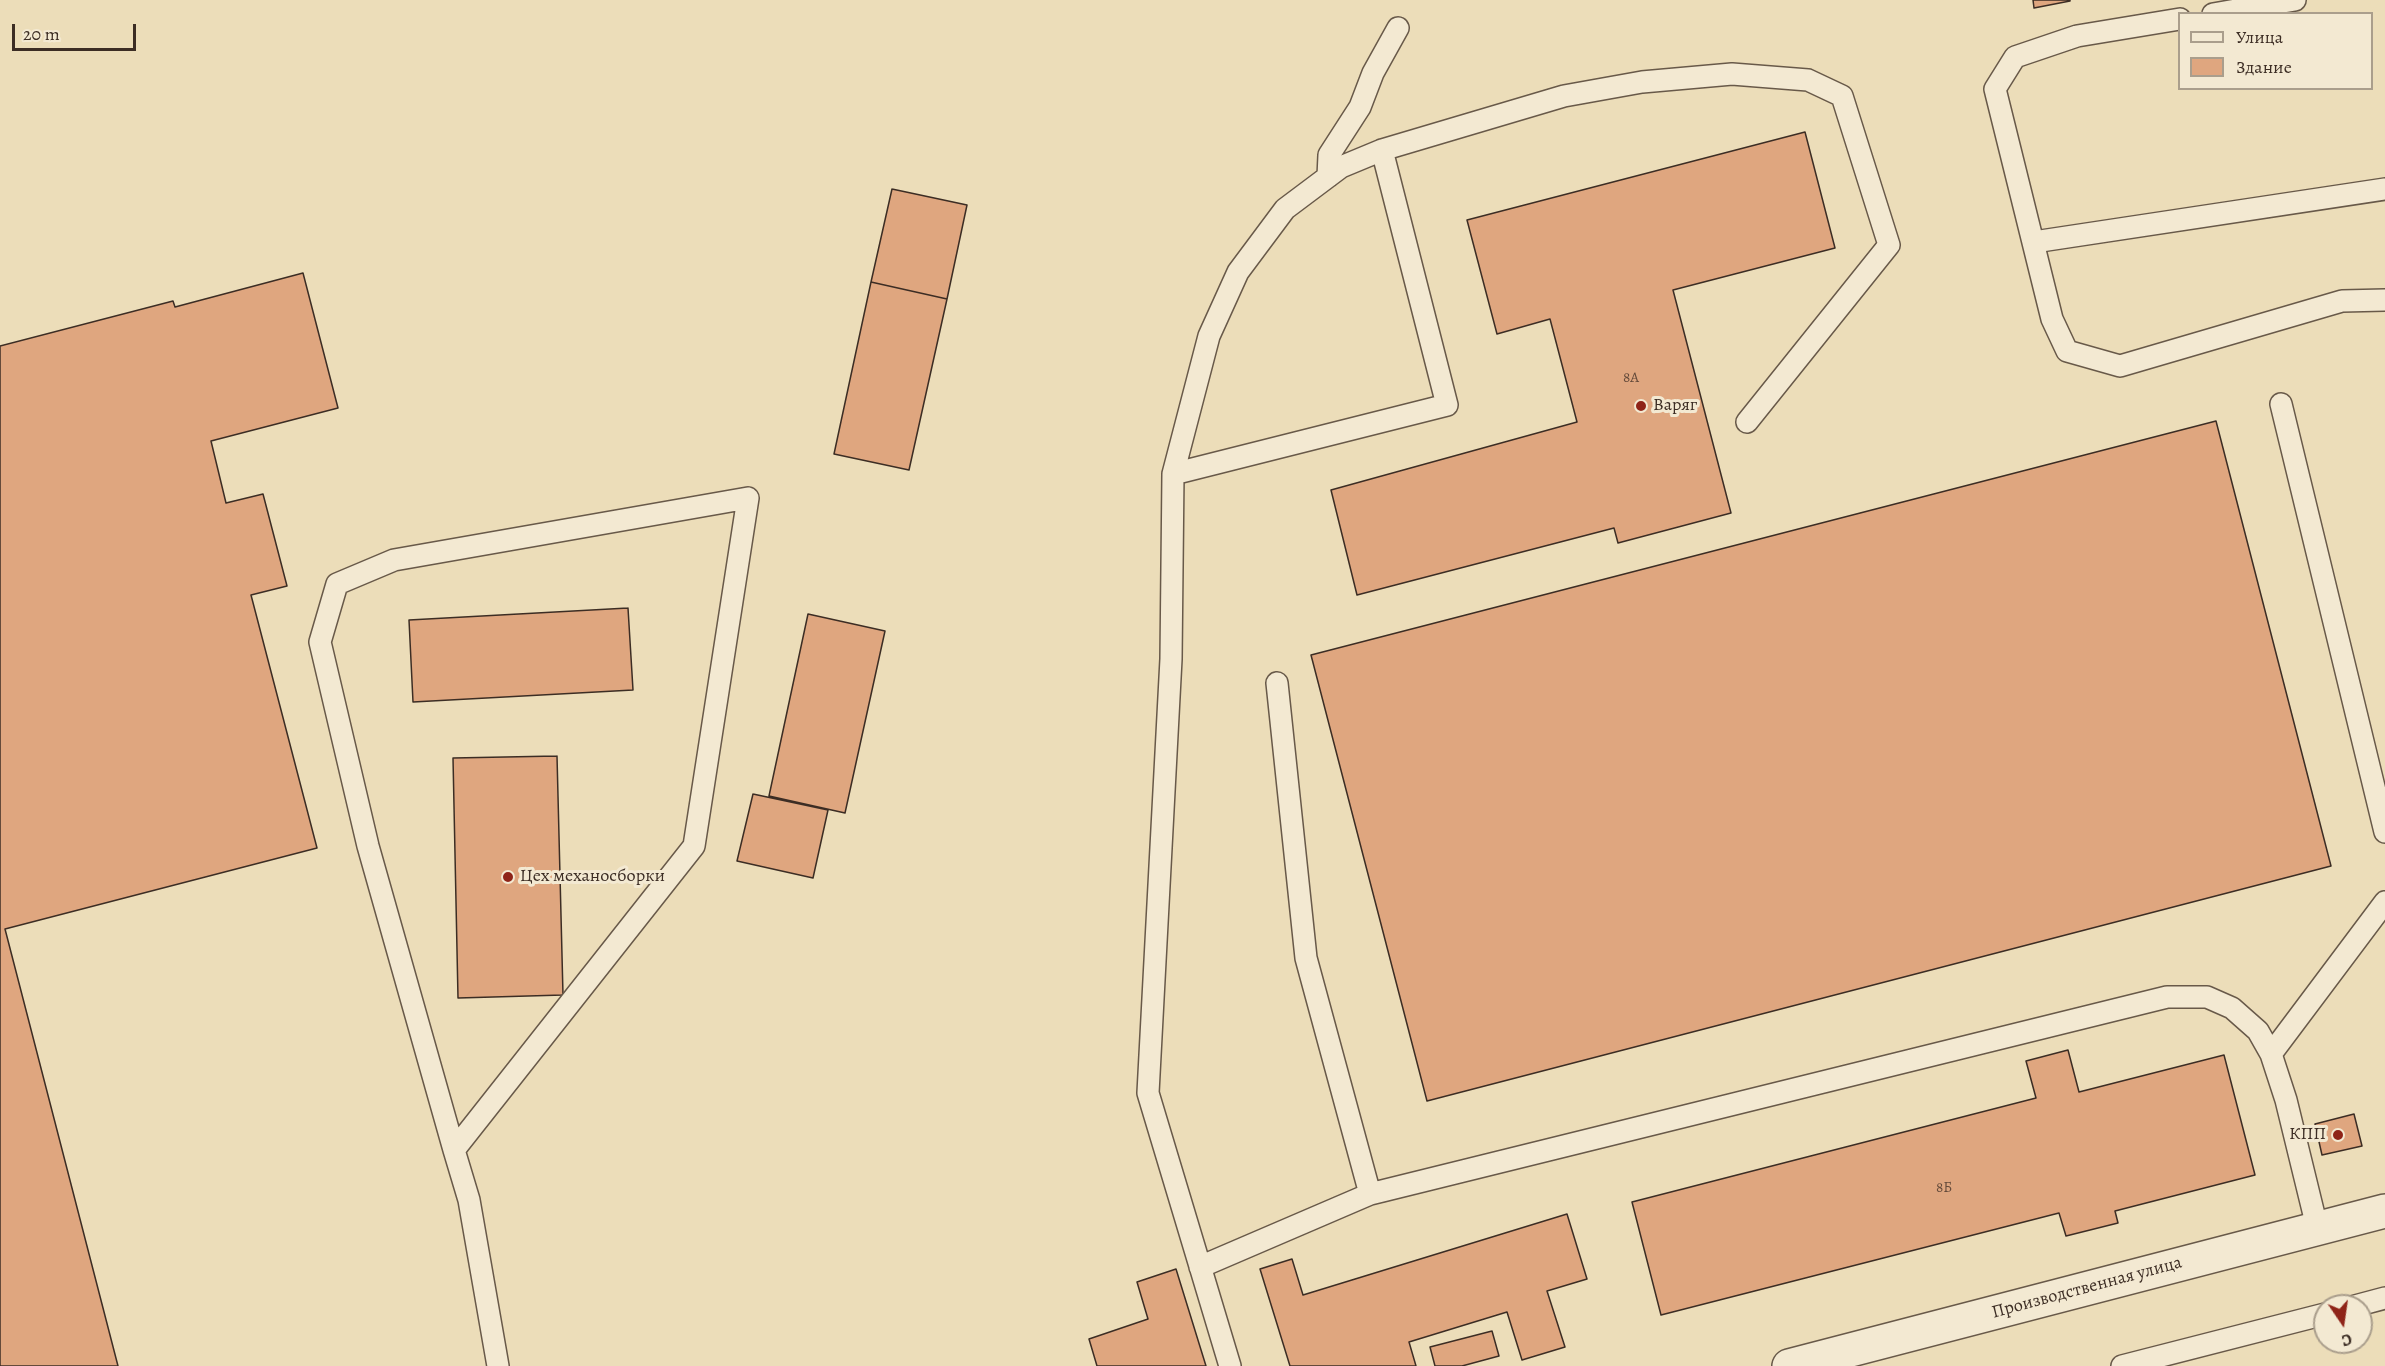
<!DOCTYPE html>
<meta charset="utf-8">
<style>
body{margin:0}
#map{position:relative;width:2385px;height:1366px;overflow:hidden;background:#ecddb9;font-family:Alegreya,serif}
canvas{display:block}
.legend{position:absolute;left:2178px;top:12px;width:195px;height:78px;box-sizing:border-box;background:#f3e9d2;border:2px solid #aa9e8c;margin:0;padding:8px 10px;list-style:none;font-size:18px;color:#3c2d24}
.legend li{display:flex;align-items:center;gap:12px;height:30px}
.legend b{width:30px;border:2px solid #aa9e8c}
.north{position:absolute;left:2313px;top:1294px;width:60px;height:60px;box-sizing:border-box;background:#f3e9d2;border:2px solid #aa9e8c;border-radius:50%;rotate:167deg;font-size:16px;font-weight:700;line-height:24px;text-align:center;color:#3c2d24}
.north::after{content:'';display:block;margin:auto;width:21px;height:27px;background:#8f2418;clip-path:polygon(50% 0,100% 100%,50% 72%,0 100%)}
.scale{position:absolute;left:12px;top:24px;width:124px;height:27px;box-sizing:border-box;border:3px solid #3c2d24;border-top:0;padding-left:8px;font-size:18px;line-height:21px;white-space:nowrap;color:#3c2d24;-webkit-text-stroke:4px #f3e9d2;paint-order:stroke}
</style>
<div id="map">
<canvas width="2385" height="1366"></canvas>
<ul class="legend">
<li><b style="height:8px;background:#f3e9d2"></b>Улица</li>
<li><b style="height:16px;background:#dfa67f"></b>Здание</li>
</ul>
<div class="north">С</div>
<div class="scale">20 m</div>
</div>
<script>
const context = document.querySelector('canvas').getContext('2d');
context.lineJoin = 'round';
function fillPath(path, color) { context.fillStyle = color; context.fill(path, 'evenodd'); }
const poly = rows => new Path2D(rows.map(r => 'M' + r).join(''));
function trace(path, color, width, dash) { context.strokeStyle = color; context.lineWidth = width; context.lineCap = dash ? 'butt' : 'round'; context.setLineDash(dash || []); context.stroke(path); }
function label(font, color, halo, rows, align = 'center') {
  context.font = font + ' Alegreya,serif'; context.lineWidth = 6; context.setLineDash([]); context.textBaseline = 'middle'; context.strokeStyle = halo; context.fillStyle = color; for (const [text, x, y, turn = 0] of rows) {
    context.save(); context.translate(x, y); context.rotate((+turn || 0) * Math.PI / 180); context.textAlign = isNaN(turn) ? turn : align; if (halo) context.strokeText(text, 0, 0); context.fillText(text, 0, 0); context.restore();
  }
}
const building = poly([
 [2033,0,2070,0,2070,1,2034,8,2033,0],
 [1805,132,1835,248,1673,290,1731,513,1618,543,1614,528,1357,595,1331,490,1577,422,1550,319,1497,334,1467,220,1805,132],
 [892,189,967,205,947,299,871,282,892,189],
 [303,273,338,408,211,441,226,503,263,494,287,586,251,595,317,848,5,929,118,1366,0,1366,0,346,173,301,175,307,303,273],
 [871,282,947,299,909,470,834,454,871,282],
 [2216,421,2331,866,1427,1101,1311,655,2216,421],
 [628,608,633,690,413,702,409,620,628,608],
 [808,614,885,631,845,813,769,796,808,614],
 [557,756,563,995,458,998,453,758,557,756],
 [753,794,828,810,813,878,737,861,753,794],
 [2068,1050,2079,1092,2224,1055,2255,1175,2115,1211,2118,1223,2066,1236,2059,1213,1661,1315,1632,1202,2036,1098,2026,1061,2068,1050],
 [2354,1114,2362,1146,2322,1155,2315,1124,2354,1114],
 [1567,1214,1587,1279,1547,1291,1565,1347,1522,1360,1507,1312,1409,1342,1416,1366,1290,1366,1260,1269,1292,1259,1303,1295,1567,1214],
 [1176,1269,1206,1366,1097,1366,1089,1339,1148,1319,1137,1282,1176,1269],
 [1492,1331,1499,1356,1462,1366,1435,1366,1430,1347,1492,1331]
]);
const service = poly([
 [2213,14,2295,0],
 [2180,19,2077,36,2015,57,1995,89,2052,319,2067,351,2120,366,2342,301,2385,300],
 [1328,177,1329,155,1360,107,1373,73,1398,28],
 [2034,242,2385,189],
 [2281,404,2385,832],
 [1173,474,1447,405,1382,150],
 [1277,683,1306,958,1370,1194,2167,997,2207,997,2232,1008,2258,1031,2271,1054,2286,1100,2317,1227],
 [2271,1054,2385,902],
 [454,1150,694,846,748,498,394,560,337,584,320,642,368,846,454,1150,469,1200,498,1366],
 [1200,1267,1370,1194],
 [2355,1306,2385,1298],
 [1230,1366,1148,1093,1171,659,1173,474,1209,336,1238,272,1285,209,1341,167,1382,150,1564,96,1642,82,1732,74,1808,80,1842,96,1889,245,1747,422],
 [2122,1366,2325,1314]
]);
const minor = poly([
 [1789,1366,2385,1211]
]);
const markers = [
 [1641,406,6,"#8f2418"],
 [508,877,6,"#8f2418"],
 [2338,1135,6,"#8f2418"]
];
const numberNames = [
 ["8А",1631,378],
 ["8Б",1944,1188]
];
const poiNames = [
 ["Варяг",1653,406],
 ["Цех механосборки",520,877],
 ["КПП",2326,1135,"right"]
];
const streetNames = [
 ["Производственная улица",2087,1288,-15]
];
fillPath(building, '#dfa67f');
trace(building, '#3c2d24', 1.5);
trace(service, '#685949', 24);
trace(minor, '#685949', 36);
trace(service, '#f3e9d2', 21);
trace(minor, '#f3e9d2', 33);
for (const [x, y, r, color] of markers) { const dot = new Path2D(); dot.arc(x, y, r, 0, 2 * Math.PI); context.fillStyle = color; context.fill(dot); trace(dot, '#f3e9d2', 2); }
label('15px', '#654b3b', null, numberNames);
label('18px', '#3c2d24', '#f3e9d2', poiNames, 'left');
label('18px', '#3c2d24', '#f3e9d2', streetNames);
</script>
